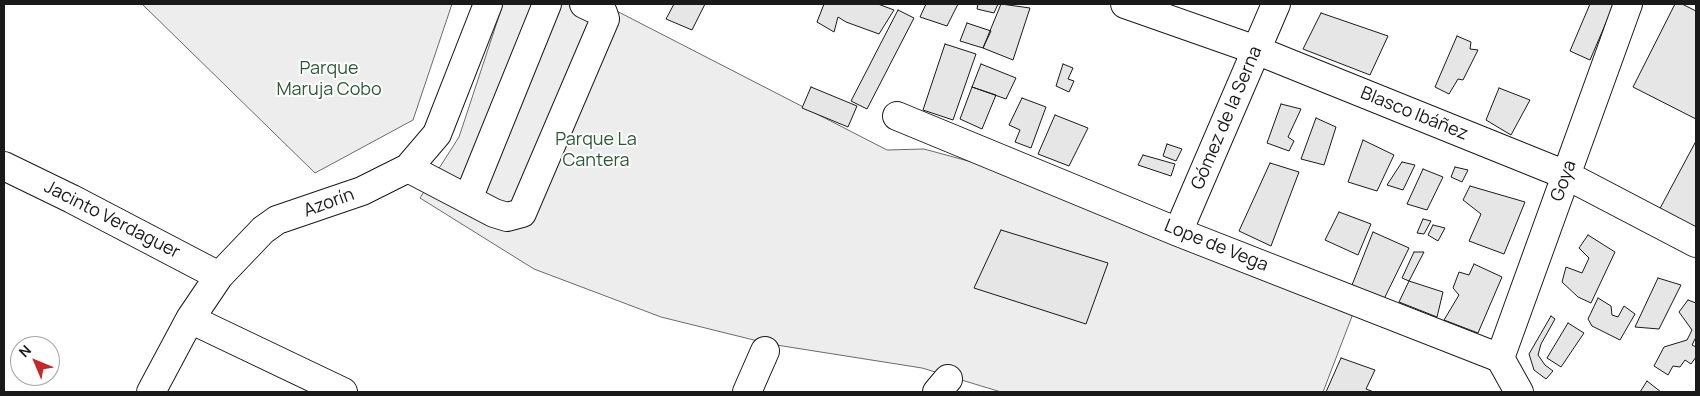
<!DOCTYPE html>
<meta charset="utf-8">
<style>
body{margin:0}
#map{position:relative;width:1700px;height:396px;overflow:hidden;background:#fff;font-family:Manrope,sans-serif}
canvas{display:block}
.frame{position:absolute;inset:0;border:5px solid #1a1a1a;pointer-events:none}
.north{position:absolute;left:10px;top:336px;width:50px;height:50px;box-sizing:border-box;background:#fff;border:1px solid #a3a3a3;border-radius:50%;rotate:315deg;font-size:14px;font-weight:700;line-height:20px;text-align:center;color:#1a1a1a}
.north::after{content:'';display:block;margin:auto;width:18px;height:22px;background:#c62828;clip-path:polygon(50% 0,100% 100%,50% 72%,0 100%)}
</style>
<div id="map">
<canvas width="1700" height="396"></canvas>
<div class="frame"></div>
<div class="north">N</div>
</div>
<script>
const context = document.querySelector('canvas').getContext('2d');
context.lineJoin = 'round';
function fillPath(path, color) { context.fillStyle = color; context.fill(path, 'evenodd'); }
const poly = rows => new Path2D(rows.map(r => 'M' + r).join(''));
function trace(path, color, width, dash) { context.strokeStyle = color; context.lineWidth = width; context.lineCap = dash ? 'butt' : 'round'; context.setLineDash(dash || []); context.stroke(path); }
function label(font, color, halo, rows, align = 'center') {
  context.font = font + ' Manrope,sans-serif'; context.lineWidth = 4; context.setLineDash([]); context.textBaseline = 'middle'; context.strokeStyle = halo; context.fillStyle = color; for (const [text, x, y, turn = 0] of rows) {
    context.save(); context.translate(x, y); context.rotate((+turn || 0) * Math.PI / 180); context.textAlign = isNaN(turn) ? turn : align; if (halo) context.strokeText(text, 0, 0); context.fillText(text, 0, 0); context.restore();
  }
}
const built = poly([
 [142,4,452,4,413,120,315,173,142,4],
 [503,4,603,4,887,150,924,149,1016,174,1354,311,1323,392,1001,392,922,368,770,344,661,317,534,269,420,198,459,137,503,4]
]);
const building = poly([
 [674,4,705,4,692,30,666,19,674,4],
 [824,4,878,4,894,10,879,34,846,22,838,17,834,32,817,22,824,4],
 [926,4,958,4,947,26,920,17,926,4],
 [978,4,998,4,994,13,977,9,978,4],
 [1001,4,1030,8,1013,60,983,48,1001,4],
 [1590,4,1614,4,1590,60,1570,51,1590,4],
 [1675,4,1682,4,1696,11,1696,119,1633,87,1675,4],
 [898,10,914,18,867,109,851,101,898,10],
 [1321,13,1388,36,1370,75,1303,49,1321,13],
 [967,23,991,31,983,48,960,41,967,23],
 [1457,36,1471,42,1470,49,1478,50,1463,80,1458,79,1449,94,1435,87,1457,36],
 [945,44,976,54,953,120,923,110,945,44],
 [981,64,1016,78,1006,99,972,87,981,64],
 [1063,64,1073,68,1068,79,1074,81,1069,92,1056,86,1063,64],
 [811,87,857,106,848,127,802,108,811,87],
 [972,87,996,95,982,129,960,119,972,87],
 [1499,88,1530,100,1511,135,1486,120,1499,88],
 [1022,98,1046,107,1031,148,1015,142,1020,130,1009,125,1022,98],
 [1281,104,1301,109,1288,137,1294,141,1289,151,1267,143,1281,104],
 [1055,115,1088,128,1069,166,1038,154,1055,115],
 [1316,118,1336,127,1324,165,1301,159,1316,118],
 [1363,140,1394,155,1377,191,1348,182,1363,140],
 [1696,141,1696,235,1657,214,1696,141],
 [1167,144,1182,149,1176,161,1163,156,1167,144],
 [1143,155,1175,164,1171,176,1138,165,1143,155],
 [1402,162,1415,165,1403,190,1387,185,1402,162],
 [1270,163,1299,172,1271,246,1239,231,1270,163],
 [1455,167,1468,170,1462,182,1451,177,1455,167],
 [1423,169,1443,177,1427,210,1407,204,1423,169],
 [1470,186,1525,202,1504,254,1469,241,1481,214,1463,200,1470,186],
 [1339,212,1371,224,1358,255,1325,240,1339,212],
 [1423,219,1431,221,1424,234,1417,233,1423,219],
 [1433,225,1445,228,1438,241,1428,235,1433,225],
 [1001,230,1108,263,1086,324,974,288,1001,230],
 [1373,232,1409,248,1384,299,1352,285,1373,232],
 [1588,235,1615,252,1591,303,1578,297,1562,282,1566,267,1582,273,1589,258,1579,248,1588,235],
 [1414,252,1424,252,1409,281,1402,278,1414,252],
 [1474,264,1502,277,1478,333,1444,320,1459,295,1453,288,1459,272,1469,275,1474,264],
 [1658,278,1681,285,1659,329,1635,327,1658,278],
 [1409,281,1443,292,1437,317,1399,302,1409,281],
 [1598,298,1611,306,1612,315,1618,317,1624,306,1635,314,1620,340,1592,326,1588,319,1598,298],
 [1688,300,1696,303,1696,337,1692,345,1696,347,1696,357,1691,364,1685,360,1680,367,1673,366,1668,375,1654,366,1664,347,1687,340,1692,330,1679,312,1688,300],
 [1551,316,1555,319,1541,344,1538,355,1545,365,1553,371,1546,379,1534,370,1529,354,1551,316],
 [1568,323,1584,333,1561,367,1547,358,1568,323],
 [1341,358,1375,370,1366,389,1374,392,1326,392,1341,358],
 [1647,381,1661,392,1640,392,1647,381]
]);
const minor = poly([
 [1125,4,1256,50,1566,175,1696,243],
 [897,116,1178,232,1500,358,1519,392],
 [4,166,72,199,219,276],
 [408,168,494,213,507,217,522,213,605,19,603,13,584,4],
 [468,199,547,4],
 [1178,232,1276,4],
 [190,319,343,392],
 [1500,358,1628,4],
 [151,392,190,319,219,276,263,230,277,220,362,191,408,168,437,134,488,4],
 [747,392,765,351],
 [937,392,948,379]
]);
const parkNames = [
 ["Parque",329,69],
 ["Maruja Cobo",329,90],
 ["Parque La",596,140],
 ["Cantera",596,161]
];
const streetNames = [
 ["Blasco Ibáñez",1414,114,22],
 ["Gómez de la Serna",1227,118,-67],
 ["Goya",1564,181,-70],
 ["Azorín",329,203,-20],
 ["Jacinto Verdaguer",112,220,27],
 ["Lope de Vega",1216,246,22]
];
fillPath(built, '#ededed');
trace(built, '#6a6a6a', 1);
fillPath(building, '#e6e6e6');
trace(building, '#1a1a1a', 1);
trace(minor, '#1a1a1a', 30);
trace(minor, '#fff', 28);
label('18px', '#2b5a34', '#fff', parkNames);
label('18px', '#1a1a1a', '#fff', streetNames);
</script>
